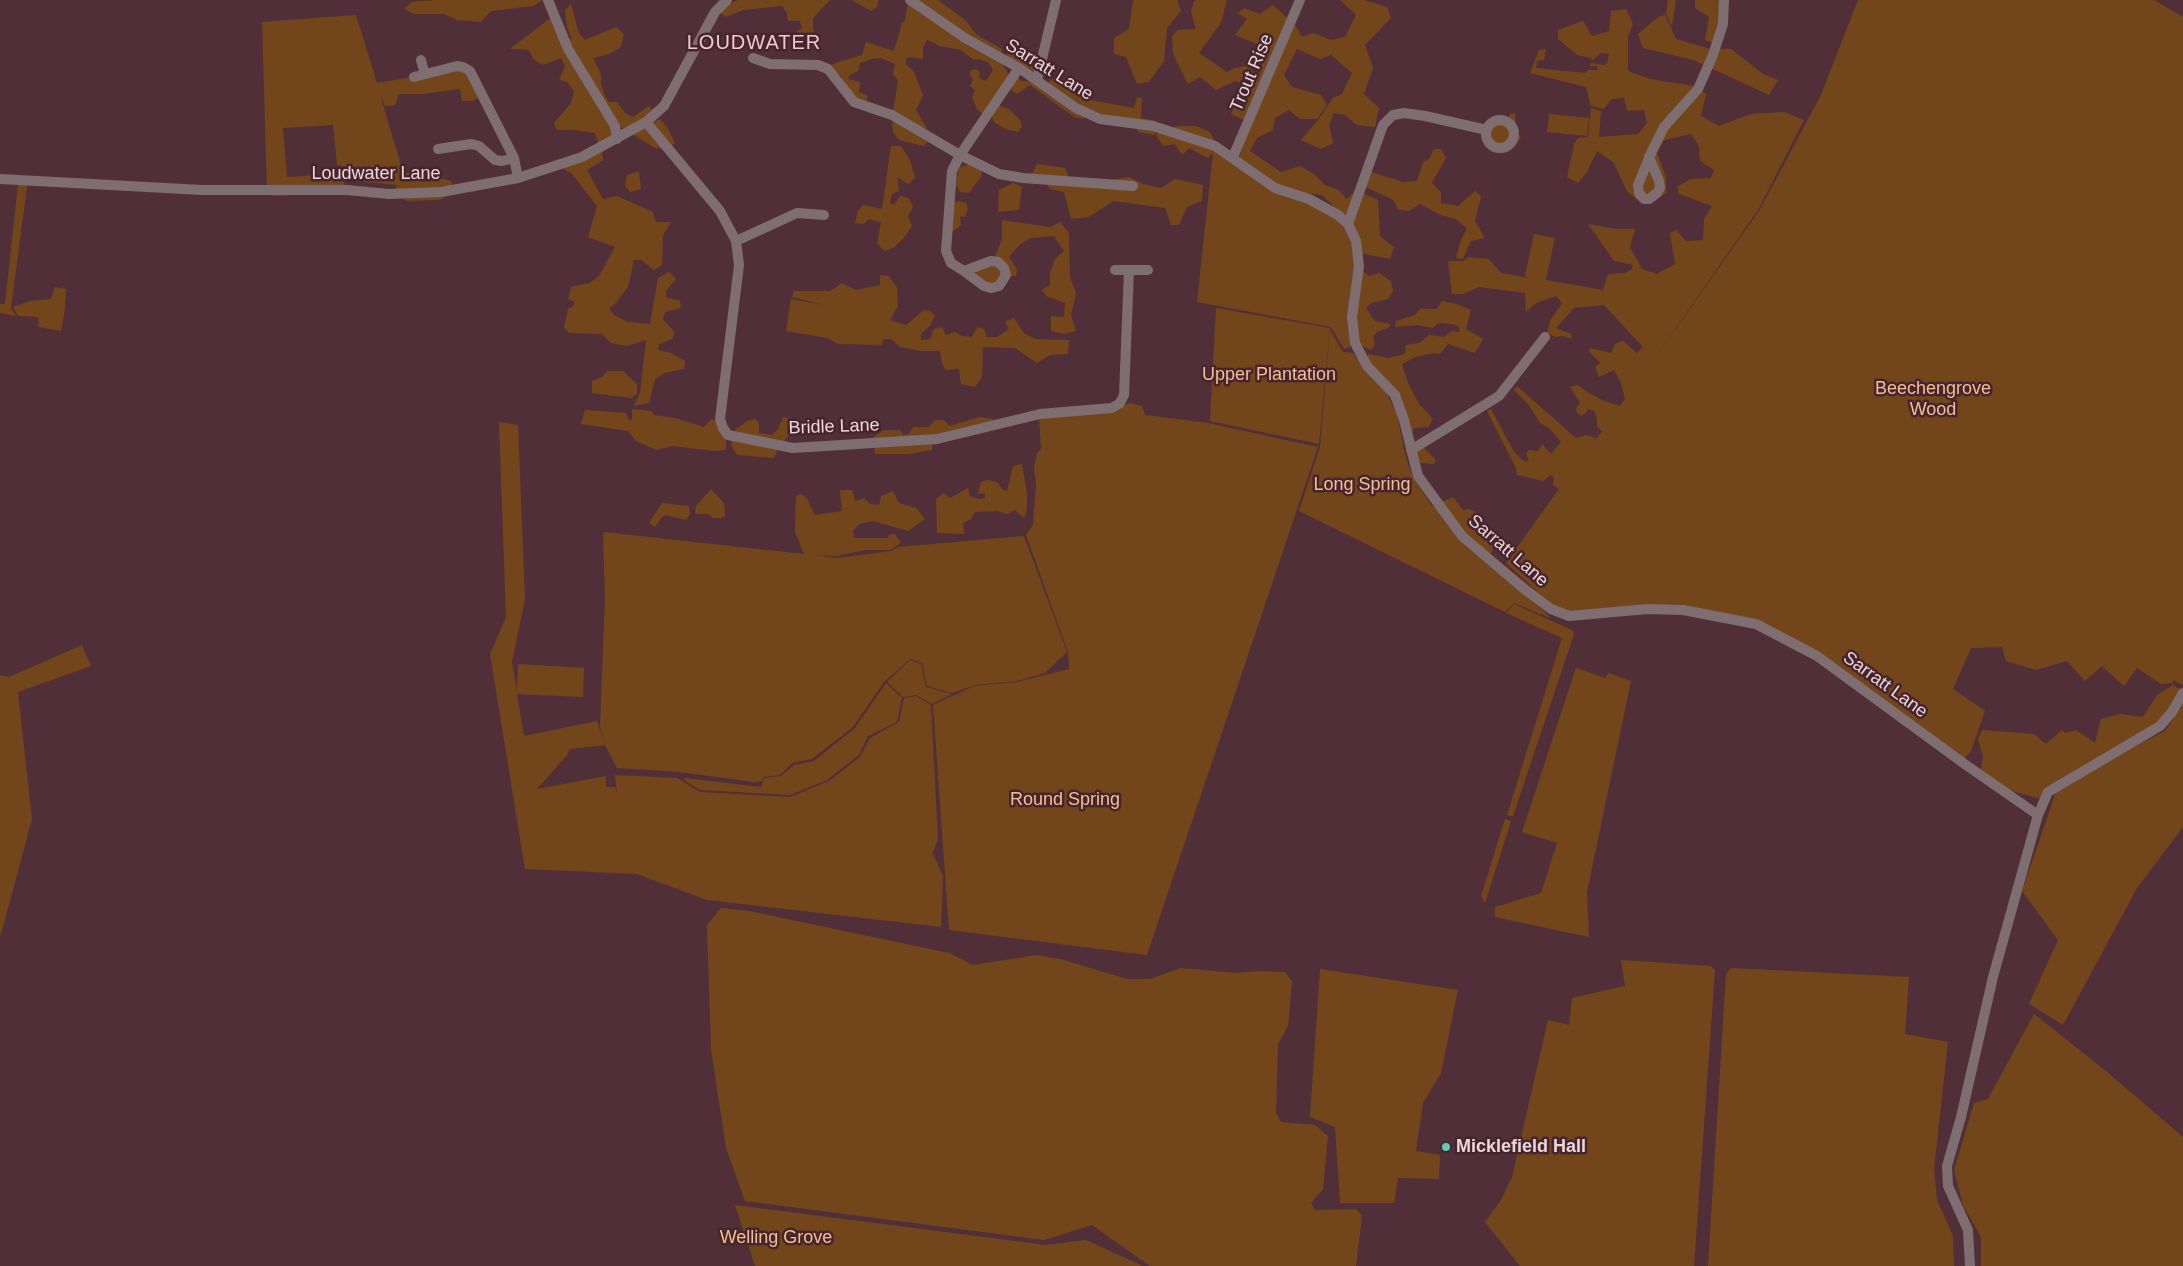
<!DOCTYPE html>
<style>
body{margin:0}
canvas{display:block;background:#512f38}
</style>
<canvas width="2183" height="1266"></canvas>
<script>
const context = document.querySelector('canvas').getContext('2d');
context.lineJoin = 'round';
function fillPath(path, color) { context.fillStyle = color; context.fill(path, 'evenodd'); }
const poly = rows => new Path2D(rows.map(r => 'M' + r).join(''));
function trace(path, color, width, dash) { context.strokeStyle = color; context.lineWidth = width; context.lineCap = dash ? 'butt' : 'round'; context.setLineDash(dash || []); context.stroke(path); }
function label(font, color, halo, rows, align = 'center') {
  context.font = font + ' Helvetica,sans-serif'; context.lineWidth = 5; context.setLineDash([]); context.textBaseline = 'middle'; context.strokeStyle = halo; context.fillStyle = color; for (const [text, x, y, turn = 0] of rows) {
    context.save(); context.translate(x, y); context.rotate((+turn || 0) * Math.PI / 180); context.textAlign = isNaN(turn) ? turn : align; if (halo) context.strokeText(text, 0, 0); context.fillText(text, 0, 0); context.restore();
  }
}
const green = poly([
 [436,0,543,0,533,6,491,11,481,22,457,20,444,14,414,14,404,9,412,2],
 [738,0,830,0,813,18,813,30,818,38,815,46,806,45,798,40,797,31,802,28,800,21,788,21,787,13,782,6,743,10,726,17,719,12,725,6],
 [852,0,879,0,877,7,871,11],
 [908,0,938,0,965,20,977,35,1002,49,1000,61,1010,76,983,114,977,109,972,97,975,90,970,86,973,80,970,74,971,70,976,69,980,73,979,78,986,81,993,70,989,63,980,59,974,60,961,50,940,46,927,40,923,48,923,59,908,57,905,63,914,72,923,95,916,110,926,127,929,139,924,146,899,140,893,132,892,122,899,115,893,112,898,81,893,74,895,64,881,58,872,59,860,63,858,71,850,75,848,79,860,82,859,92,868,96,865,104,856,100,840,81,842,76,834,73,829,67,835,63,862,55,866,42,894,51,902,23,905,21],
 [1133,0,1177,0,1181,11,1167,28,1164,61,1149,82,1137,84,1126,57,1114,54,1114,38,1129,29],
 [1197,0,1227,0,1221,23,1199,53,1227,72,1235,68,1246,66,1259,76,1266,48,1235,35,1247,19,1238,13,1244,8,1260,14,1273,5,1295,25,1302,37,1313,33,1331,40,1345,37,1356,15,1340,0,1364,0,1387,7,1391,18,1365,45,1373,68,1364,94,1379,108,1375,127,1357,125,1345,115,1334,113,1329,125,1333,143,1321,149,1301,140,1318,120,1333,98,1342,94,1352,73,1331,55,1320,59,1297,49,1284,75,1292,87,1321,95,1327,105,1317,119,1300,119,1289,110,1275,118,1273,130,1257,138,1250,151,1281,172,1300,166,1314,174,1325,185,1340,191,1346,199,1357,190,1378,200,1380,236,1394,247,1390,259,1359,253,1345,217,1322,195,1297,192,1277,184,1239,158,1251,123,1231,114,1243,83,1235,81,1216,90,1200,77,1188,84,1173,54,1172,36,1178,30,1196,29,1191,11,1194,1],
 [1668,0,1676,0,1672,27,1666,14],
 [1695,0,1719,0,1719,20,1713,43,1705,40,1709,17,1695,8],
 [1858,0,2154,0,2183,17,2183,685,2173,680,2173,683,2161,684,2137,668,2124,686,2102,666,2085,681,2067,661,2036,670,2006,661,2002,647,1971,648,1953,689,1985,711,1971,751,1964,759,1827,666,1755,621,1642,611,1569,612,1554,607,1543,597,1537,605,1552,619,1514,603,1505,612,1299,511,1320,447,1330,330,1343,352,1353,353,1365,370,1368,354,1388,358,1405,354,1406,345,1419,343,1429,335,1444,337,1452,331,1460,332,1459,327,1453,324,1438,323,1433,328,1418,325,1395,327,1396,321,1415,315,1420,309,1437,309,1442,301,1456,304,1471,310,1466,329,1483,339,1475,353,1448,344,1440,354,1434,353,1415,357,1402,364,1408,383,1419,404,1433,419,1428,427,1414,428,1410,437,1412,446,1422,446,1436,460,1434,464,1421,463,1408,458,1398,414,1390,397,1386,392,1397,414,1405,454,1413,478,1432,506,1453,497,1463,510,1470,509,1479,514,1490,531,1495,544,1487,563,1495,569,1504,565,1541,595,1506,563,1559,489,1553,485,1554,478,1551,475,1543,481,1517,475,1516,468,1487,411,1491,409,1514,452,1525,462,1529,460,1526,454,1529,450,1538,451,1542,444,1551,454,1561,442,1550,429,1540,423,1528,404,1514,390,1517,386,1576,438,1586,435,1596,438,1590,447,1602,431,1597,427,1597,418,1594,411,1588,409,1586,413,1581,416,1577,413,1576,408,1580,403,1570,387,1578,385,1587,392,1602,400,1620,406,1625,399,1621,383,1614,370,1599,377,1595,367,1600,363,1589,351,1590,348,1611,353,1615,344,1623,341,1637,353,1643,347,1604,305,1574,308,1556,328,1571,334,1572,339,1563,336,1556,337,1547,333,1550,321,1562,303,1556,296,1536,303,1526,312,1525,293,1479,287,1463,294,1452,294,1448,261,1464,261,1468,257,1489,259,1501,273,1528,278,1525,276,1534,234,1555,238,1546,280,1603,290,1608,274,1625,273,1632,269,1633,265,1614,261,1588,224,1616,229,1635,229,1630,247,1642,269,1657,274,1675,264,1670,233,1676,230,1686,241,1703,240,1704,219,1712,206,1679,194,1677,187,1691,179,1711,178,1714,170,1700,161,1699,146,1691,134,1664,140,1657,153,1666,177,1666,193,1650,204,1637,200,1627,191,1613,162,1597,151,1587,172,1578,183,1567,177,1574,144,1578,138,1588,137,1591,108,1601,111,1599,137,1638,134,1647,123,1644,110,1627,111,1624,98,1611,99,1604,109,1591,106,1586,87,1530,73,1539,50,1546,49,1544,60,1537,61,1536,68,1585,73,1588,70,1598,70,1597,66,1589,66,1591,63,1604,65,1607,63,1609,54,1601,53,1592,61,1591,58,1577,55,1558,39,1558,30,1583,21,1592,36,1609,31,1611,11,1626,9,1633,24,1628,36,1628,71,1650,79,1694,86,1706,94,1701,116,1719,126,1751,114,1784,112,1804,120,1758,210,1648,368,1759,211,1821,95],
 [571,4,579,33,585,40,616,27,624,34,621,47,609,54,593,58,601,74,601,84,605,96,609,102,617,102,625,113,633,117,649,106,653,111,646,126,660,119,667,127,675,143,668,149,655,148,618,125,611,139,599,146,595,133,573,130,557,130,554,123,571,103,574,91,567,82,559,80,565,66,561,58,543,65,533,59,529,50,510,49,552,17,562,40,572,39,567,27,565,10],
 [356,15,377,83,460,69,470,75,480,96,473,101,462,101,460,89,422,94,399,94,395,105,385,106,380,95,404,175,412,171,451,181,454,193,439,200,407,201,398,195,395,189,397,185,355,181,353,175,346,167,337,165,333,125,283,128,287,177,331,174,343,180,346,188,318,194,293,195,274,196,267,191,262,22],
 [1665,15,1676,39,1711,49,1731,49,1763,74,1778,80,1769,95,1693,60,1643,48,1638,34,1658,17],
 [1009,52,1015,52,1029,62,1034,61,1038,66,1035,72,1029,73,1003,57],
 [1016,76,1022,81,1048,83,1055,77,1065,83,1079,80,1084,99,1134,108,1137,97,1142,98,1141,118,1156,121,1155,135,1138,132,1134,121,1109,117,1083,106,1084,119,1074,117,1030,85,1017,94,1009,88],
 [996,105,1009,109,1020,120,1022,127,1018,132,1005,129,994,122,990,113],
 [1515,113,1516,132,1521,137,1515,146,1494,145,1491,140,1491,127,1497,123,1505,123,1510,114],
 [1549,114,1589,118,1587,136,1547,132],
 [1179,126,1196,126,1210,132,1217,145,1214,150,1336,218,1344,227,1352,243,1356,266,1369,276,1379,273,1391,281,1393,291,1388,299,1371,303,1366,308,1375,321,1390,324,1390,327,1377,332,1373,337,1375,344,1371,350,1361,346,1349,317,1351,347,1344,349,1331,327,1197,302,1213,153,1208,158,1189,148,1182,155,1175,144,1163,146,1156,135,1159,130],
 [891,146,901,146,910,160,915,178,908,184,897,177,899,191,892,194,890,203,894,205,900,196,909,198,913,207,908,216,912,226,903,239,893,248,884,251,877,243,881,222,869,219,863,224,855,223,858,211,863,205,882,209],
 [1434,149,1441,149,1446,158,1432,183,1441,192,1441,203,1458,206,1475,191,1481,196,1475,221,1485,238,1471,241,1463,259,1456,258,1461,240,1467,228,1455,219,1441,215,1420,204,1409,211,1399,210,1393,200,1360,184,1365,170,1403,182,1417,181,1423,162,1429,159],
 [602,151,603,160,587,170,603,199,617,196,653,212,656,222,671,222,663,235,662,265,654,270,641,260,634,260,628,287,615,304,609,308,614,315,628,322,650,324,658,278,669,272,676,279,666,291,666,297,680,301,681,308,665,312,663,320,675,332,672,339,659,344,658,350,671,353,685,361,684,369,665,373,655,379,649,403,634,406,640,393,646,340,627,346,611,343,602,334,569,333,564,327,568,309,573,306,575,302,568,299,571,287,590,283,599,276,615,247,588,237,597,206,572,174,562,168],
 [969,164,980,168,982,175,969,193,960,192,956,185,959,168],
 [1037,164,1065,168,1070,179,1105,181,1129,177,1143,184,1161,188,1175,179,1203,185,1202,201,1187,207,1179,225,1171,225,1165,208,1113,201,1089,217,1071,219,1064,192,1050,189,1042,178,1031,176],
 [639,171,641,189,630,192,625,186,627,175],
 [1013,183,1022,187,1019,210,998,212,999,190],
 [18,184,26,184,27,187,11,308,16,316,0,313,0,304,5,304],
 [958,201,966,203,968,209,965,217,960,216,961,225,951,233,951,204],
 [1002,220,1050,227,1060,222,1069,233,1070,278,1076,293,1071,315,1076,331,1064,334,1051,331,1051,316,1064,317,1065,303,1046,296,1042,290,1050,285,1050,273,1055,259,1064,251,1054,236,1030,238,1019,245,1009,257,1017,269,1016,276,1008,276,995,257,1002,239],
 [996,265,1002,274,995,283,989,283,975,274,977,269],
 [880,275,889,276,897,288,898,306,890,320,906,325,924,310,930,311,935,316,930,326,921,334,921,340,930,339,934,329,942,327,946,335,955,332,962,336,972,337,977,327,984,329,987,337,997,337,1009,329,1005,322,1014,318,1024,333,1035,339,1069,340,1068,354,1050,355,1037,363,1015,348,983,347,982,377,975,387,961,384,959,369,946,370,942,364,940,351,920,351,900,347,891,339,884,339,882,345,838,344,827,338,786,331,791,299,824,305,792,297,794,291,830,291,842,283,856,290,880,285],
 [55,287,66,289,65,309,61,331,39,327,38,317,18,316,13,307,30,301,51,299],
 [1216,308,1330,328,1319,444,1210,421],
 [607,371,623,371,637,384,637,394,631,398,592,393,592,381,602,377],
 [1130,403,1142,406,1145,415,1208,423,1318,447,1147,955,949,930,933,705,974,686,1017,682,1069,669,1068,652,1026,535,1033,525,1036,485,1034,467,1037,453,1041,449,1039,418,1123,406],
 [632,409,651,411,654,415,675,418,704,427,711,419,715,420,726,438,726,450,715,451,672,446,657,450,636,441,628,431,581,424,585,410,626,413,629,420,632,419],
 [783,417,788,418,794,429,778,448,774,458,737,455,731,445,736,429,747,421,756,419,759,424,759,433,772,435,778,429],
 [980,417,994,419,985,430,933,436,932,450,909,454,875,454,873,437,884,430,900,430,903,435,909,434,913,427,929,427,935,420,944,420,949,426],
 [499,422,518,425,525,599,512,662,517,691,518,664,584,668,583,697,517,694,524,736,597,721,605,745,600,727,605,598,603,532,804,554,795,532,796,496,802,494,807,499,815,515,842,511,840,490,852,490,855,501,864,498,870,504,879,505,881,496,893,491,899,503,916,508,925,519,908,531,873,521,859,524,853,531,854,538,888,538,889,535,895,534,901,543,890,550,865,550,838,556,814,555,838,558,891,551,898,547,1024,536,1067,652,1045,673,1017,681,975,685,952,693,927,686,922,663,910,659,884,682,853,727,812,759,792,763,780,775,763,777,762,781,754,782,679,772,617,768,605,745,570,749,567,755,537,789,606,776,606,787,615,787,617,793,615,775,677,778,700,792,790,797,829,781,860,757,870,738,899,722,904,698,916,696,931,705,938,839,933,853,928,857,933,854,943,876,941,927,707,900,637,874,525,869,490,654,506,617],
 [1022,464,1027,494,1027,510,1024,518,1015,510,1007,514,997,511,975,512,971,519,963,523,964,534,937,533,936,499,943,493,950,498,968,488,970,496,979,499,985,498,985,493,978,494,981,482,987,480,997,482,1003,490,1007,491,1013,466],
 [711,489,724,503,725,516,722,518,713,518,708,514,695,514,696,506],
 [662,503,689,506,690,514,686,520,666,515,662,517,655,527,649,523],
 [1514,604,1572,630,1574,634,1513,816,1507,815,1562,638,1506,613],
 [82,645,91,666,18,692,32,819,0,938,0,675,9,677],
 [910,660,921,664,926,687,952,694,932,704,916,695,903,697,887,682],
 [1576,668,1605,678,1608,673,1631,681,1587,892,1589,937,1495,917,1495,907,1541,893,1557,843,1522,832],
 [886,683,902,698,897,722,868,736,859,755,827,780,790,795,700,790,685,781,684,778,761,787,764,778,781,776,794,765,814,761,855,728],
 [2173,685,2183,691,2160,728,2041,799,1994,786,1980,777,1983,757,1978,739,1982,730,2034,734,2046,744,2062,730,2066,733,2076,730,2095,743,2101,719,2120,714,2143,717,2157,695],
 [2183,704,2183,827,2137,888,2063,1025,2029,1004,2058,940,2022,891,2056,792,2116,756,2165,731],
 [1505,819,1511,821,1485,903,1481,896],
 [721,908,749,911,949,953,973,965,1037,955,1060,959,1127,979,1150,979,1181,968,1236,973,1260,971,1285,972,1292,982,1288,1026,1278,1044,1276,1113,1281,1122,1315,1125,1328,1136,1323,1189,1311,1203,1315,1210,1356,1209,1362,1216,1356,1266,1150,1266,1092,1225,1044,1240,745,1201,726,1148,711,1049,707,925],
 [1621,960,1711,966,1715,970,1694,1266,1520,1266,1485,1222,1501,1200,1512,1177,1548,1020,1569,1025,1572,998,1625,986],
 [1731,968,1909,977,1905,1034,1948,1042,1934,1169,1937,1200,1953,1236,1954,1266,1708,1266,1726,974],
 [1320,969,1458,990,1441,1073,1423,1103,1416,1151,1440,1155,1439,1179,1398,1178,1394,1203,1340,1203,1335,1127,1310,1117],
 [2034,1014,2107,1072,2183,1137,2183,1266,1981,1266,1981,1237,1963,1205,1954,1170,1974,1103,1988,1099],
 [735,1205,1046,1245,1086,1240,1143,1266,755,1266]
]);
const street = poly([
 [548,0,568,49,615,126,617,139],
 [910,0,965,38,1019,68,1076,108,1100,119,1153,126,1215,146,1275,188,1309,199,1338,215,1348,224,1356,241,1359,266,1352,317,1355,343,1367,366,1395,395,1404,420,1418,476,1462,536,1523,588,1551,609,1569,616,1648,609,1683,610,1756,624,1817,656,1966,765,2038,815],
 [753,58,770,64,818,65,828,69,854,102,892,115,960,155,999,174,1023,178,1133,186],
 [421,60,425,74],
 [414,77,457,66,463,67,470,71,514,158,518,178],
 [1037,80,1056,0],
 '1486 134a14 14 0 1 1 28 0a14 14 0 1 1-28 0Z',
 [646,122,720,211,736,241,739,265,720,419,723,428,728,435,793,448,937,439,1040,414,1112,408,1120,403,1124,395,1129,270],
 [438,149,471,144,479,146,495,160,502,161,514,158],
 [1233,157,1300,0],
 [1649,157,1659,181,1660,188,1657,193,1649,199,1644,199,1639,193,1638,185,1652,151,1664,127,1698,89,1713,55,1723,24,1724,0],
 [0,179,202,190,347,190,389,194,441,192,518,178,582,157,646,122,664,106,715,12,727,0],
 [1348,224,1383,125,1393,115,1404,113,1425,116,1487,130],
 [736,241,797,213,824,215],
 [1115,270,1148,270],
 [964,271,984,286,991,288,999,286,1006,275,1004,268,998,262,991,261,964,271,951,263,946,251,952,171,960,155,1019,68],
 [1411,450,1499,396,1545,337],
 [1970,1266,1968,1230,1948,1186,1947,1166,1961,1117,1993,977,2038,815,2048,792,2160,726,2172,712,2183,693]
]);
const markers = [
 [1446,1147,5,"#59cebe"]
];
const streetNames = [
 ["Sarratt Lane",1049,70,32],
 ["Trout Rise",1252,73,-67],
 ["Loudwater Lane",376,174],
 ["Bridle Lane",834,427,-2],
 ["Sarratt Lane",1508,551,41],
 ["Sarratt Lane",1885,685,36]
];
const parkNames = [
 ["Upper Plantation",1269,375],
 ["Beechengrove",1933,389],
 ["Wood",1933,410],
 ["Long Spring",1362,485],
 ["Round Spring",1065,800],
 ["Welling Grove",776,1238]
];
const poiNames = [
 ["Micklefield Hall",1456,1147]
];
const quarterNames = [
 ["LOUDWATER",754,43]
];
fillPath(green, '#72461a');
trace(street, '#7e6d71', 10);
for (const [x, y, r, color] of markers) { const dot = new Path2D(); dot.arc(x, y, r, 0, 2 * Math.PI); context.fillStyle = color; context.fill(dot); trace(dot, '#46252e', 2); }
label('18px', '#ecd6da', '#46252e', streetNames);
label('18px', '#f4bf8f', '#46252e', parkNames);
label('bold 18px', '#ecd6da', '#46252e', poiNames, 'left');
context.letterSpacing = '1px';
label('20px', '#f1c6cf', '#46252e', quarterNames);
context.letterSpacing = '0px';
</script>
